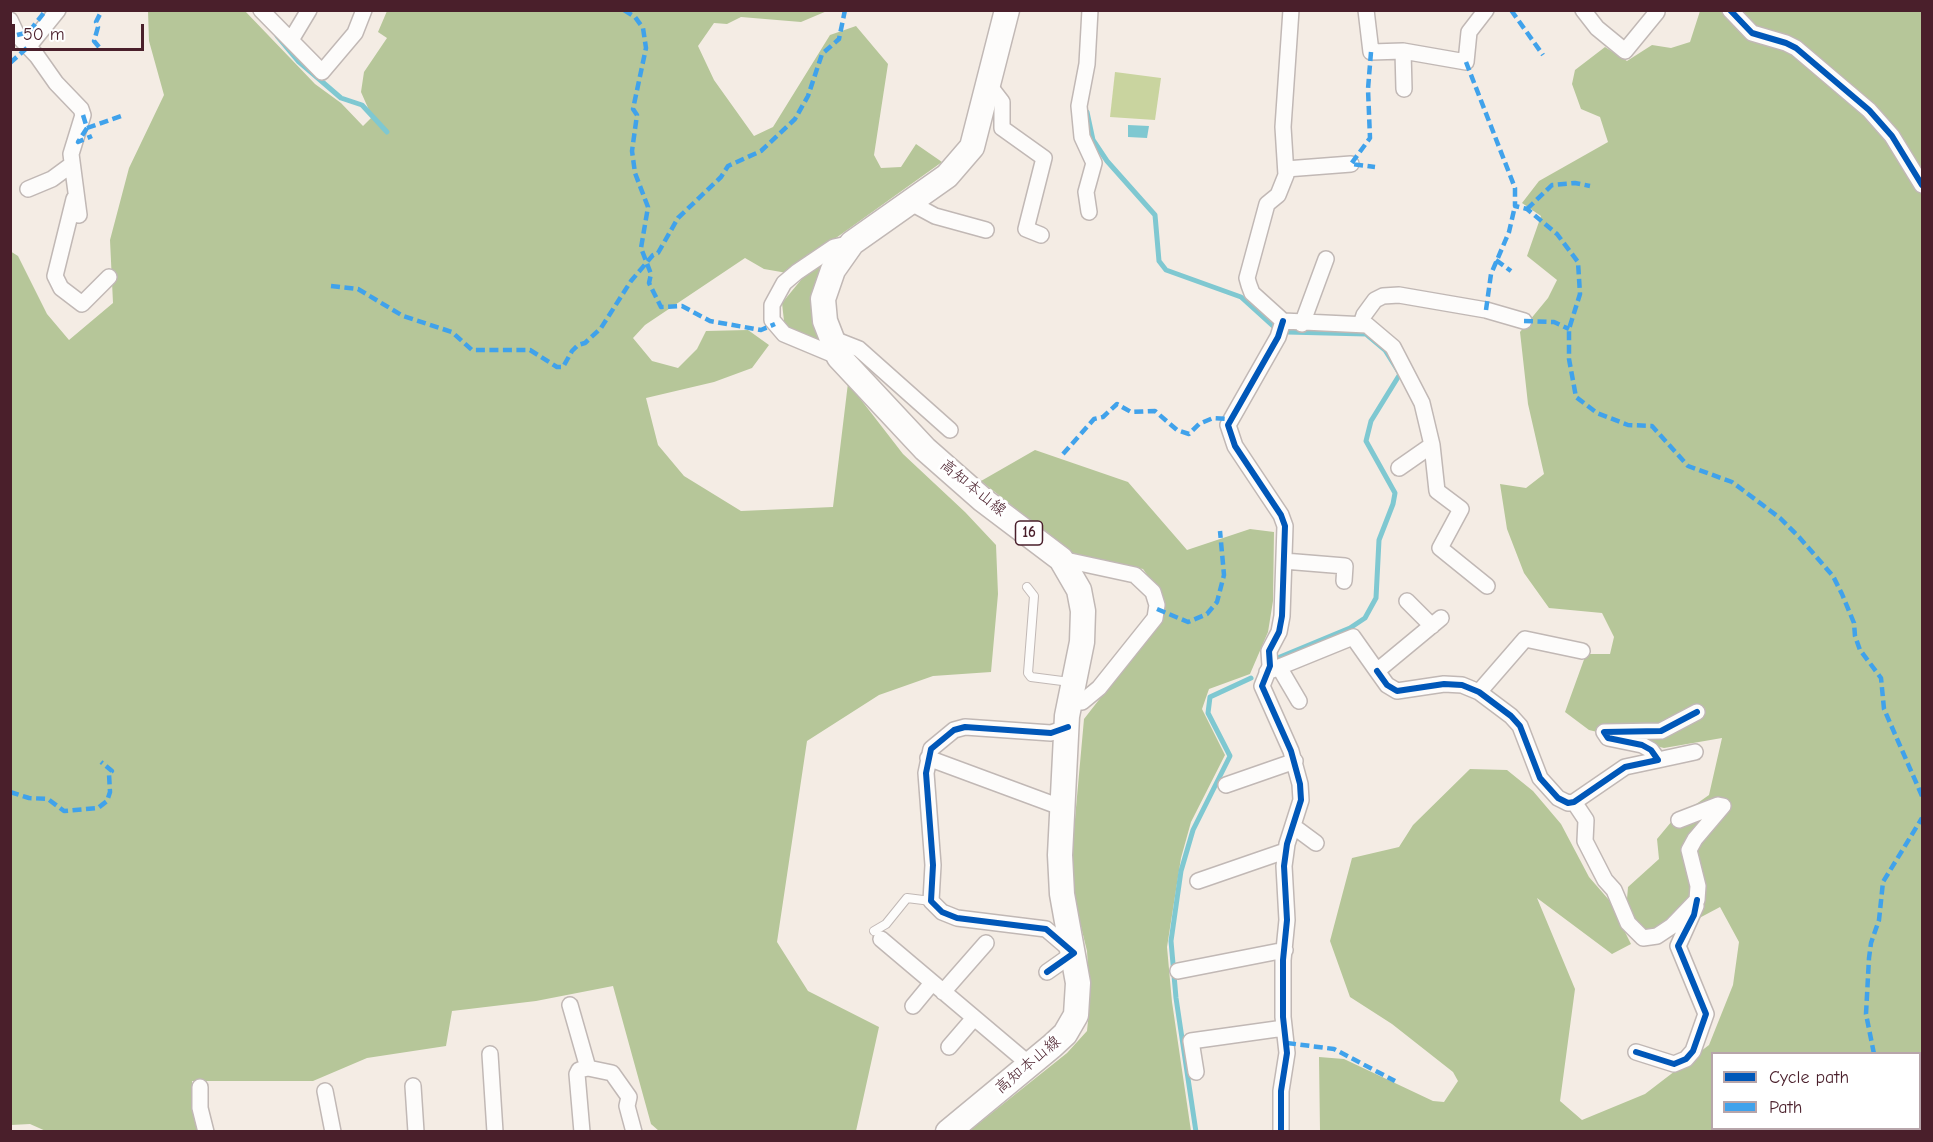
<!DOCTYPE html>
<meta charset="utf-8">
<style>
body{margin:0}
#map{position:relative;width:1933px;height:1142px;overflow:hidden;background:#f4ece4;font-family:"Comic Neue",sans-serif}
canvas{display:block}
.frame{position:absolute;inset:0;border:12px solid #4a1f2b;pointer-events:none}
.legend{position:absolute;left:1711px;top:1052px;width:210px;height:78px;box-sizing:border-box;background:#fff;border:2px solid #b7a5aa;margin:0;padding:8px 10px;list-style:none;font-size:18px;color:#4a1f2b}
.legend li{display:flex;align-items:center;gap:12px;height:30px}
.legend b{width:30px;border:2px solid #b7a5aa}
.scale{position:absolute;left:12px;top:24px;width:132px;height:27px;box-sizing:border-box;border:3px solid #4a1f2b;border-top:0;padding-left:8px;font-size:18px;line-height:21px;white-space:nowrap;color:#4a1f2b;-webkit-text-stroke:4px #fff;paint-order:stroke}
</style>
<div id="map">
<canvas width="1933" height="1142"></canvas>
<div class="frame"></div>
<ul class="legend">
<li><b style="height:8px;background:#0057b8"></b>Cycle path</li>
<li><b style="height:8px;background:#40a2eb"></b>Path</li>
</ul>
<div class="scale">50 m</div>
</div>
<script>
const context = document.querySelector('canvas').getContext('2d');
context.lineJoin = 'round';
function fillPath(path, color) { context.fillStyle = color; context.fill(path, 'evenodd'); }
const poly = rows => new Path2D(rows.map(r => 'M' + r).join(''));
function trace(path, color, width, dash) { context.strokeStyle = color; context.lineWidth = width; context.lineCap = dash ? 'butt' : 'round'; context.setLineDash(dash || []); context.stroke(path); }
function label(font, color, halo, rows, align = 'center') {
  context.font = font + ' "Comic Neue","Klee One",sans-serif'; context.lineWidth = 6; context.setLineDash([]); context.textBaseline = 'middle'; context.strokeStyle = halo; context.fillStyle = color; for (const [text, x, y, turn = 0] of rows) {
    context.save(); context.translate(x, y); context.rotate((+turn || 0) * Math.PI / 180); context.textAlign = isNaN(turn) ? turn : align; if (halo) context.strokeText(text, 0, 0); context.fillText(text, 0, 0); context.restore();
  }
}
const green = poly([
 [1115,72,1161,78,1155,120,1110,117]
]);
const forest = poly([
 [148,11,245,11,315,84,341,103,363,126,372,117,361,92,364,72,387,38,378,32,387,11,827,11,801,22,741,17,727,24,714,23,698,46,714,80,754,136,773,127,830,35,856,26,888,64,874,155,881,168,901,167,916,144,942,162,787,273,764,269,745,258,645,325,633,338,652,361,678,368,697,349,706,331,748,330,769,345,752,368,714,382,646,398,658,445,684,476,741,511,833,507,848,383,903,454,965,512,996,545,998,594,991,672,933,676,879,695,807,741,777,942,808,991,879,1027,856,1131,659,1131,651,1124,613,986,536,1001,452,1011,446,1046,367,1058,313,1081,192,1081,201,1131,48,1132,30,1124,11,1125,10,251,18,256,47,314,69,340,113,303,110,240,129,168,164,95,149,41],
 [1700,11,1922,11,1922,1131,1320,1131,1319,1057,1344,1059,1433,1101,1444,1102,1458,1081,1453,1072,1392,1024,1350,997,1330,941,1352,858,1399,847,1413,825,1470,769,1507,770,1533,791,1561,824,1589,877,1609,900,1631,944,1612,954,1537,898,1575,989,1560,1101,1582,1120,1645,1094,1709,1045,1733,985,1739,942,1720,907,1673,932,1645,933,1633,922,1627,899,1628,887,1659,859,1657,839,1672,821,1709,795,1722,738,1664,748,1589,730,1565,712,1586,654,1610,654,1614,637,1602,613,1549,608,1524,573,1507,529,1500,484,1526,488,1544,474,1528,404,1520,332,1548,298,1557,280,1527,256,1541,216,1522,203,1539,181,1608,142,1600,117,1581,109,1572,84,1575,70,1605,47,1627,61,1652,45,1671,48,1690,42],
 [1712,1054,1920,1054,1920,1128,1712,1128],
 [828,257,821,265,812,297,824,346,789,328,784,321,782,303,810,269],
 [1035,450,1128,482,1187,550,1250,529,1274,532,1273,601,1268,632,1250,674,1209,689,1202,709,1225,755,1191,822,1181,858,1167,947,1172,1002,1191,1131,968,1132,1067,1053,1087,1031,1090,1001,1087,951,1073,894,1072,852,1084,719,1164,616,1161,595,1143,569,1077,557,981,481]
]);
const water = poly([
 [1128,125,1149,126,1147,138,1128,137]
]);
const stream = poly([
 [277,36,298,61,341,98,362,105,387,132],
 [1087,112,1093,140,1107,161,1155,215,1159,261,1166,270,1241,297,1273,326,1287,332,1366,334,1385,350,1400,374,1371,421,1366,441,1395,493,1393,504,1379,540,1376,598,1365,618,1350,628,1280,657],
 [1196,1132,1176,998,1171,941,1181,871,1193,830,1230,756,1208,713,1210,697,1251,678]
]);
const lane = poly([
 [1027,587,1034,596,1028,673,1031,677,1070,682],
 [874,931,886,924,907,898,931,901]
]);
const street = poly([
 [261,10,322,72,355,33,364,10],
 [1291,10,1283,127,1286,175,1278,195,1267,204,1247,278,1249,285,1252,293,1283,321,1367,325,1393,347,1422,403,1432,445,1437,491,1461,509,1440,548,1487,586],
 [1366,10,1371,52,1403,51,1466,62,1469,32,1486,10],
 [1583,10,1597,28,1625,51,1657,12],
 [1730,10,1752,33,1786,43,1796,48,1869,110,1892,136,1922,185],
 [10,20,17,35,37,56,56,83,81,109,83,115,71,154,79,215],
 [291,40,309,10],
 [28,47,58,10],
 [1403,51,1404,89],
 [989,85,1002,102,1002,128,1044,158,1026,229,1041,235],
 [1286,169,1351,164],
 [28,189,52,179,71,165],
 [74,199,55,276,61,288,82,304,109,277],
 [911,203,935,216,986,230],
 [1089,212,1086,192,1094,163,1082,137,1079,106,1087,64,1090,10],
 [1302,324,1326,259],
 [1361,324,1364,315,1375,300,1383,296,1399,295,1486,310,1524,321],
 [831,338,859,349,950,430],
 [839,357,784,334,772,320,772,305,784,283,797,272,834,247,852,243],
 [1399,468,1432,445],
 [1061,559,1135,575,1153,592,1157,605,1155,618,1099,688,1082,702,1070,700],
 [1284,561,1345,566,1344,581],
 [1407,601,1432,626],
 [1279,667,1299,701],
 [1377,671,1387,685,1397,691,1444,684,1462,685,1479,692,1511,716,1520,726,1540,778,1558,798,1568,803,1574,802,1625,767,1658,760,1651,750,1642,745,1608,738,1604,732,1661,731,1697,712],
 [1267,672,1353,637,1377,671,1441,618],
 [1479,692,1525,639,1582,651],
 [928,758,1063,808],
 [1658,760,1695,752],
 [1226,785,1295,761],
 [1574,802,1586,820,1585,841,1605,880,1614,890,1628,923,1643,938,1657,936,1672,926,1697,900,1698,886,1689,850,1695,839,1723,806,1718,805,1679,820],
 [1293,826,1316,843],
 [1198,881,1285,851],
 [881,939,1029,1064],
 [1178,971,1285,950],
 [1047,972,1074,953,1046,929,957,918,942,912,931,901,933,865,926,773,931,749,954,730,965,727,1051,733,1068,727],
 [943,992,986,943],
 [570,1005,588,1068],
 [913,1006,932,983],
 [949,1047,974,1018],
 [1636,1052,1674,1064,1686,1059,1693,1051,1706,1014,1678,946,1696,906],
 [490,1054,495,1132],
 [1196,1072,1191,1041,1284,1028],
 [413,1086,416,1132],
 [200,1087,200,1108,206,1132],
 [325,1091,333,1132],
 [582,1132,577,1074,579,1070,588,1068,612,1073,629,1097,627,1106,634,1132],
 [1281,1132,1281,1091,1287,1053,1283,1017,1283,960,1287,920,1284,866,1287,844,1301,800,1300,784,1291,751,1262,686,1270,666,1269,651,1279,632,1282,616,1285,526,1281,515,1235,446,1228,425,1278,337,1283,321]
]);
const primary = poly([
 [948,1132,1052,1046,1065,1034,1076,1015,1078,983,1062,894,1060,855,1067,716,1082,642,1083,611,1079,590,1061,559,983,500,925,449,839,357,825,321,823,299,833,270,852,243,947,176,972,147,1007,10]
]);
const quiet = poly([
 [624,10,635,17,643,28,646,48,633,109,637,115,632,151,635,173,648,207,641,248,651,274,649,283,661,307,682,306,710,321,761,330,775,324],
 [1511,10,1543,55],
 [17,35,29,32,46,10],
 [99,47,94,41,98,27,96,22,102,10],
 [1371,52,1368,89,1370,138,1351,164,1375,167],
 [1466,62,1515,188,1515,206,1527,209,1557,234,1578,262,1580,294,1569,329,1569,359,1576,397,1597,413,1628,425,1652,426,1688,466,1732,482,1780,518,1799,537,1833,576,1842,594,1854,623,1855,636,1860,650,1881,678,1884,709,1922,796],
 [10,63,28,47],
 [83,115,87,128,124,115],
 [87,128,78,142,92,136],
 [1527,209,1552,185,1575,183,1590,186],
 [1496,260,1511,271],
 [331,286,358,289,403,316,452,332,472,350,530,350,557,367,563,367,572,351,578,345,585,343,601,328,631,281,653,255,658,253,678,218,721,177,728,166,761,151,795,119,808,96,822,54,839,39,845,10],
 [1486,310,1491,274,1509,232,1515,206],
 [1524,321,1554,322,1569,329],
 [1063,454,1094,419,1103,417,1117,404,1131,412,1155,411,1177,430,1189,434,1199,424,1213,418,1231,419],
 [1157,609,1188,622,1207,614,1217,602,1224,575,1220,531],
 [10,792,29,798,48,799,64,811,98,808,107,801,110,792,109,774,112,771,101,762],
 [1287,1043,1334,1049,1395,1081],
 [1874,1054,1866,1014,1869,958,1871,943,1879,920,1883,882,1922,818],
 [1871,1132,1872,1128]
]);
const cycleway = poly([
 [1730,10,1752,33,1786,43,1796,48,1869,110,1892,136,1922,185],
 [1377,671,1387,685,1397,691,1444,684,1462,685,1479,692,1511,716,1520,726,1540,778,1558,798,1568,803,1574,802,1625,767,1658,760,1651,750,1642,745,1608,738,1604,732,1661,731,1697,712],
 [1047,972,1074,953,1046,929,957,918,942,912,931,901,933,865,926,773,931,749,954,730,965,727,1051,733,1068,727],
 [1636,1052,1674,1064,1686,1059,1693,1051,1706,1014,1678,946,1694,915,1697,900],
 [1281,1132,1281,1091,1287,1053,1283,1017,1283,960,1287,920,1284,866,1287,844,1301,800,1300,784,1291,751,1262,686,1270,666,1269,651,1279,632,1282,616,1285,526,1281,515,1235,446,1228,425,1278,337,1283,321]
]);
const shields = [
 [1029,533,27]
];
const shieldNames = [
 ["16",1029,533]
];
const streetNames = [
 ["高知本山線",973,488,39],
 ["高知本山線",1028,1065,-40]
];
fillPath(green, '#c9d49f');
fillPath(forest, '#b6c699');
fillPath(water, '#7fc8d1');
trace(stream, '#7fc8d1', 5);
trace(lane, '#c1b8b5', 10);
trace(street, '#c1b8b5', 18);
trace(primary, '#c1b8b5', 27);
trace(lane, '#fdfcfb', 8);
trace(street, '#fdfcfb', 15);
trace(primary, '#fdfcfb', 24);
trace(quiet, '#40a2eb', 4.5, [9, 4.5]);
trace(cycleway, '#0057b8', 6);
for (const [x, y, w] of shields) { const box = new Path2D(); box.roundRect(x - w / 2, y - 12, w, 24, 4.5); context.fillStyle = '#fff'; context.fill(box); trace(box, '#4a1f2b', 1.5); }
label('bold 15px', '#4a1f2b', null, shieldNames);
label('16px', '#4a1f2b', '#fff', streetNames);
</script>
